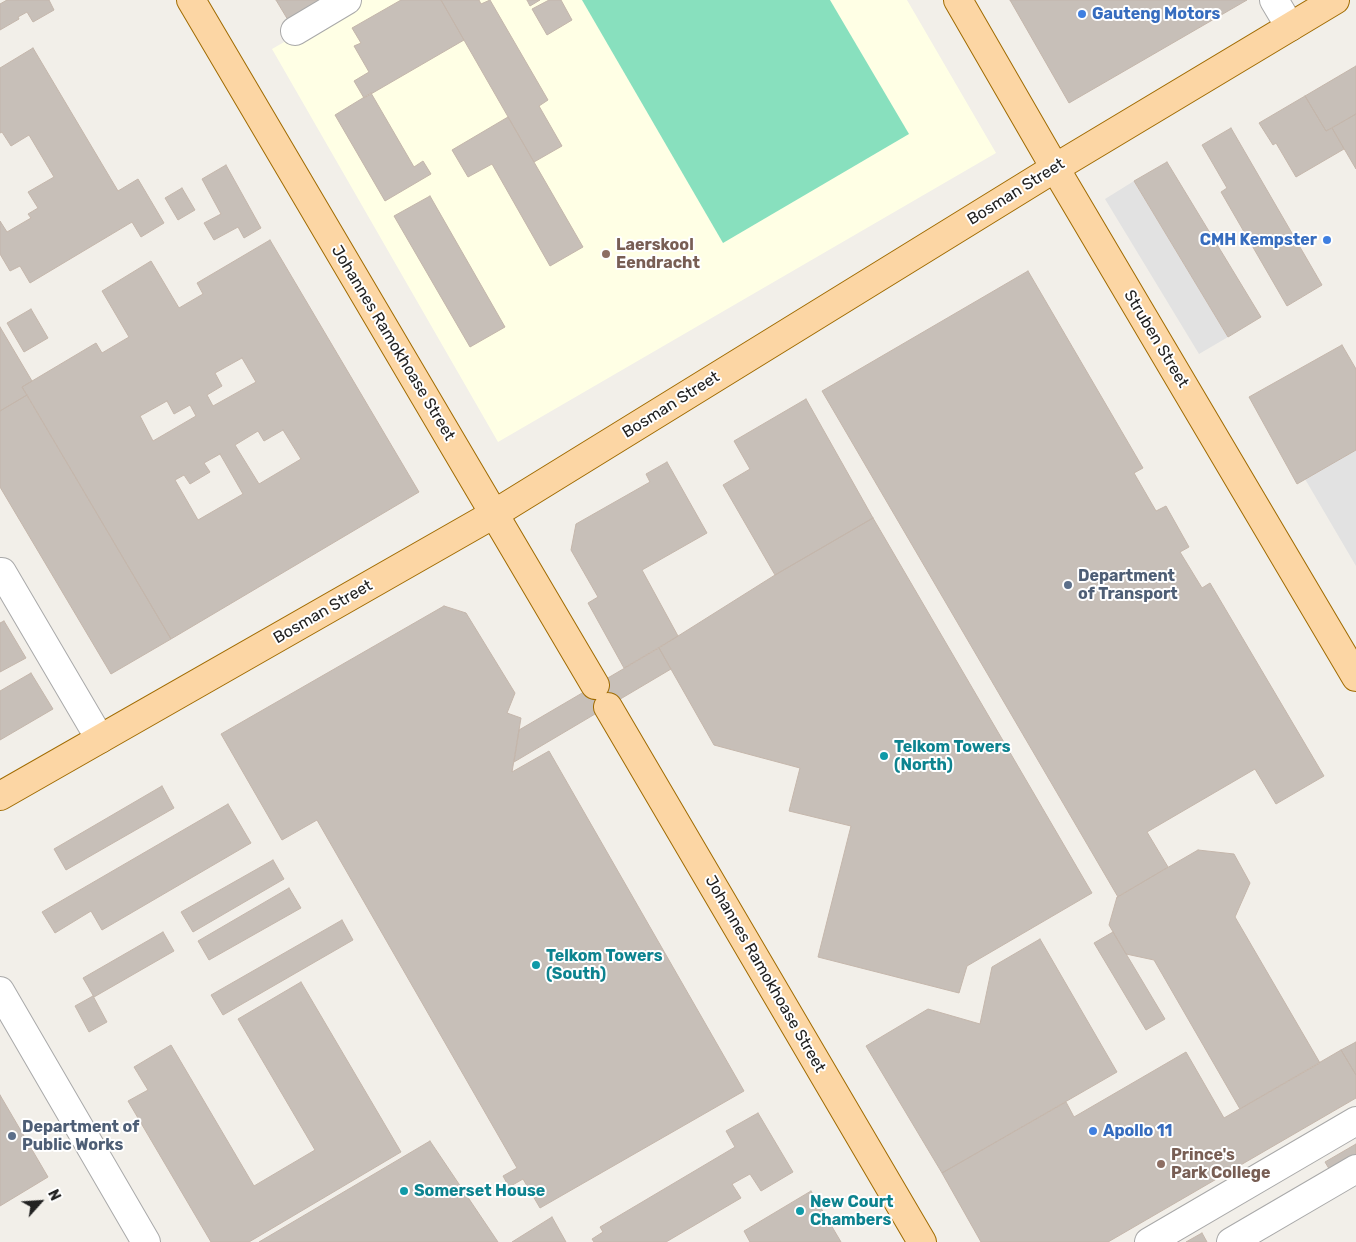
<!DOCTYPE html>
<style>
body{margin:0}
#map{position:relative;width:1356px;height:1242px;overflow:hidden;background:#f2efe9;font-family:Rubik,sans-serif}
canvas{display:block}
.north{position:absolute;left:15px;top:1177px;width:50px;height:50px;-webkit-text-stroke:4px #fff;paint-order:stroke;rotate:64deg;font-size:14px;font-weight:700;line-height:20px;text-align:center;color:#222}
.north::after{content:'';display:block;margin:auto;width:18px;height:22px;background:#222;clip-path:polygon(50% 0,100% 100%,50% 72%,0 100%)}
</style>
<div id="map">
<canvas width="1356" height="1242"></canvas>
<div class="north">N</div>
</div>
<script>
const context = document.querySelector('canvas').getContext('2d');
context.lineJoin = 'round';
function fillPath(path, color) { context.fillStyle = color; context.fill(path, 'evenodd'); }
const poly = rows => new Path2D(rows.map(r => 'M' + r).join(''));
function trace(path, color, width, dash) { context.strokeStyle = color; context.lineWidth = width; context.lineCap = dash ? 'butt' : 'round'; context.setLineDash(dash || []); context.stroke(path); }
function label(font, color, halo, rows, align = 'center') {
  context.font = font + ' Rubik,sans-serif'; context.lineWidth = 4; context.setLineDash([]); context.textBaseline = 'middle'; context.strokeStyle = halo; context.fillStyle = color; for (const [text, x, y, turn = 0] of rows) {
    context.save(); context.translate(x, y); context.rotate((+turn || 0) * Math.PI / 180); context.textAlign = isNaN(turn) ? turn : align; if (halo) context.strokeText(text, 0, 0); context.fillText(text, 0, 0); context.restore();
  }
}
const education = poly([
 [357,0,907,0,996,153,498,442,272,49]
]);
const pitch = poly([
 [582,0,830,0,909,134,723,243]
]);
const parking = poly([
 [1134,181,1228,337,1199,354,1105,199],
 [1356,450,1356,566,1305,479]
]);
const building = poly([
 [7,0,49,0,54,10,33,22,27,12,18,17,19,19,0,30,0,4,7,0],
 [276,0,333,0,291,25,276,0],
 [401,0,441,0,464,40,364,98,354,81,369,72,354,46,361,43,352,28,401,0],
 [441,0,479,0,481,4,490,0,548,100,539,106,562,146,534,162,441,0],
 [527,0,540,0,530,6,527,0],
 [549,0,561,0,572,20,547,35,532,9,549,0],
 [1010,0,1247,0,1069,103,1010,0],
 [33,48,118,191,138,179,164,223,141,237,132,222,30,283,20,266,10,271,0,254,0,221,7,232,31,218,28,214,38,208,28,192,54,177,29,135,11,146,2,132,0,133,0,68,33,48],
 [1356,66,1356,114,1326,131,1305,96,1356,66],
 [371,93,414,167,423,161,431,174,385,201,335,115,371,93],
 [1305,96,1326,131,1332,128,1344,149,1296,177,1276,143,1273,145,1259,123,1305,96],
 [1356,114,1356,169,1332,128,1356,114],
 [508,117,583,247,550,266,492,164,468,177,452,150,508,117],
 [1231,128,1322,285,1287,306,1221,192,1227,188,1202,145,1231,128],
 [1167,162,1261,317,1228,337,1134,181,1167,162],
 [226,165,261,228,244,238,238,227,214,240,204,223,221,214,202,179,226,165],
 [182,188,195,210,178,220,165,198,182,188],
 [430,196,505,327,470,347,394,216,430,196],
 [270,240,419,492,171,639,22,387,96,343,102,353,129,337,102,291,151,261,179,308,203,294,197,283,270,240],
 [242,358,256,382,213,406,207,395,222,386,215,373,242,358],
 [167,401,174,414,190,405,196,416,153,441,140,416,167,401],
 [283,430,301,459,259,484,235,445,258,431,264,441,283,430],
 [220,454,243,494,198,520,175,480,184,475,190,484,210,472,204,463,220,454],
 [1028,271,1143,468,1134,473,1156,511,1166,506,1189,547,1180,552,1202,588,1210,583,1324,776,1276,804,1255,769,1147,832,1168,867,1118,897,822,391,1028,271],
 [31,309,48,338,24,352,7,323,31,309],
 [0,327,32,381,22,387,27,395,0,411,0,327],
 [1342,345,1356,369,1356,450,1297,484,1249,397,1342,345],
 [27,395,171,639,111,674,0,487,0,411,27,395],
 [806,399,873,518,775,575,723,485,750,469,734,441,806,399],
 [667,462,707,533,642,570,678,636,624,668,588,603,598,597,571,550,576,524,650,482,646,474,667,462],
 [873,518,1092,893,967,966,959,993,818,957,851,826,789,811,800,768,714,745,659,648,775,575,873,518],
 [444,606,466,613,515,693,507,713,521,718,512,772,549,751,744,1091,540,1208,523,1179,509,1187,503,1176,517,1168,317,820,282,840,221,734,444,606],
 [4,621,26,658,0,672,0,623,4,621],
 [659,648,671,669,514,762,519,730,659,648],
 [31,673,53,709,0,740,0,691,31,673],
 [162,786,174,808,66,870,54,849,162,786],
 [228,804,251,843,102,930,91,911,55,933,42,912,228,804],
 [1198,850,1234,854,1250,883,1235,917,1320,1063,1240,1109,1154,960,1126,954,1109,925,1117,897,1198,850],
 [273,860,284,879,193,932,181,912,273,860],
 [289,888,301,908,209,960,198,941,289,888],
 [342,920,353,940,223,1015,211,995,342,920],
 [163,932,174,951,94,997,83,978,163,932],
 [1113,932,1165,1019,1146,1030,1094,943,1113,932],
 [1040,939,1117,1072,942,1173,866,1046,928,1009,980,1024,992,967,1040,939],
 [301,982,401,1152,249,1242,211,1242,128,1101,148,1090,134,1067,171,1045,254,1186,315,1150,238,1019,301,982],
 [93,996,107,1022,89,1032,75,1006,93,996],
 [1356,1042,1356,1075,1341,1050,1356,1042],
 [1341,1050,1356,1075,1356,1098,1108,1242,981,1242,942,1173,1066,1102,1074,1117,1186,1052,1224,1118,1341,1050],
 [0,1095,48,1177,0,1206,0,1095],
 [758,1113,793,1172,761,1191,750,1174,732,1184,741,1198,666,1242,594,1242,592,1239,603,1232,600,1227,735,1147,726,1131,758,1113],
 [430,1141,498,1242,259,1242,430,1141],
 [1356,1144,1356,1165,1334,1177,1325,1162,1356,1144],
 [811,1191,841,1242,750,1242,744,1231,811,1191],
 [552,1217,566,1242,512,1242,552,1217],
 [1202,1233,1207,1242,1186,1242,1202,1233]
]);
const minor = poly([
 [1274,0,1290,27],
 [295,31,347,0],
 [2,572,100,739],
 [0,991,146,1242],
 [1149,1242,1356,1121],
 [1231,1242,1356,1169]
]);
const major = poly([
 [191,0,595,685],
 [958,0,1055,168,1356,677],
 [608,707,922,1242],
 [0,796,494,514,1055,168,1335,0]
]);
const markers = [
 [1082,14,5,"#3f7fe0"],
 [1327,240,5,"#3f7fe0"],
 [606,254,5,"#8d6e63"],
 [1068,585,5,"#5c6f8a"],
 [884,756,5,"#0f9aa8"],
 [536,965,5,"#0f9aa8"],
 [1093,1131,5,"#3f7fe0"],
 [12,1136,5,"#5c6f8a"],
 [1161,1164,5,"#8d6e63"],
 [404,1191,5,"#0f9aa8"],
 [800,1211,5,"#0f9aa8"]
];
const shopNames = [
 ["Gauteng Motors",1092,14],
 ["CMH Kempster",1317,240,"right"],
 ["Apollo 11",1103,1131]
];
const streetNames = [
 ["Bosman Street",1016,192,-32],
 ["Struben Street",1156,339,59],
 ["Johannes Ramokhoase Street",393,343,59],
 ["Bosman Street",671,405,-32],
 ["Bosman Street",323,612,-30],
 ["Johannes Ramokhoase Street",765,974,60]
];
const educationNames = [
 ["Laerskool",616,245],
 ["Eendracht",616,263],
 ["Prince's",1171,1155],
 ["Park College",1171,1173]
];
const serviceNames = [
 ["Department",1078,576],
 ["of Transport",1078,594],
 ["Department of",22,1127],
 ["Public Works",22,1145]
];
const cultureNames = [
 ["Telkom Towers",894,747],
 ["(North)",894,765],
 ["Telkom Towers",546,956],
 ["(South)",546,974],
 ["Somerset House",414,1191],
 ["New Court",810,1202],
 ["Chambers",810,1220]
];
fillPath(education, '#ffffe5');
fillPath(pitch, '#88e0be');
fillPath(parking, '#e2e2e2');
fillPath(building, '#c7bfb8');
trace(building, '#c4b6ab', 1);
trace(minor, '#a9a9a9', 30);
trace(major, '#a06b00', 30);
trace(minor, '#fff', 28);
trace(major, '#fcd6a4', 28);
for (const [x, y, r, color] of markers) { const dot = new Path2D(); dot.arc(x, y, r, 0, 2 * Math.PI); context.fillStyle = color; context.fill(dot); trace(dot, '#fff', 2); }
label('bold 16px', '#366cbe', '#fff', shopNames, 'left');
label('16px', '#222', '#fff', streetNames);
label('bold 16px', '#785e54', '#fff', educationNames, 'left');
label('bold 16px', '#4e5e75', '#fff', serviceNames, 'left');
label('bold 16px', '#0d838f', '#fff', cultureNames, 'left');
</script>
